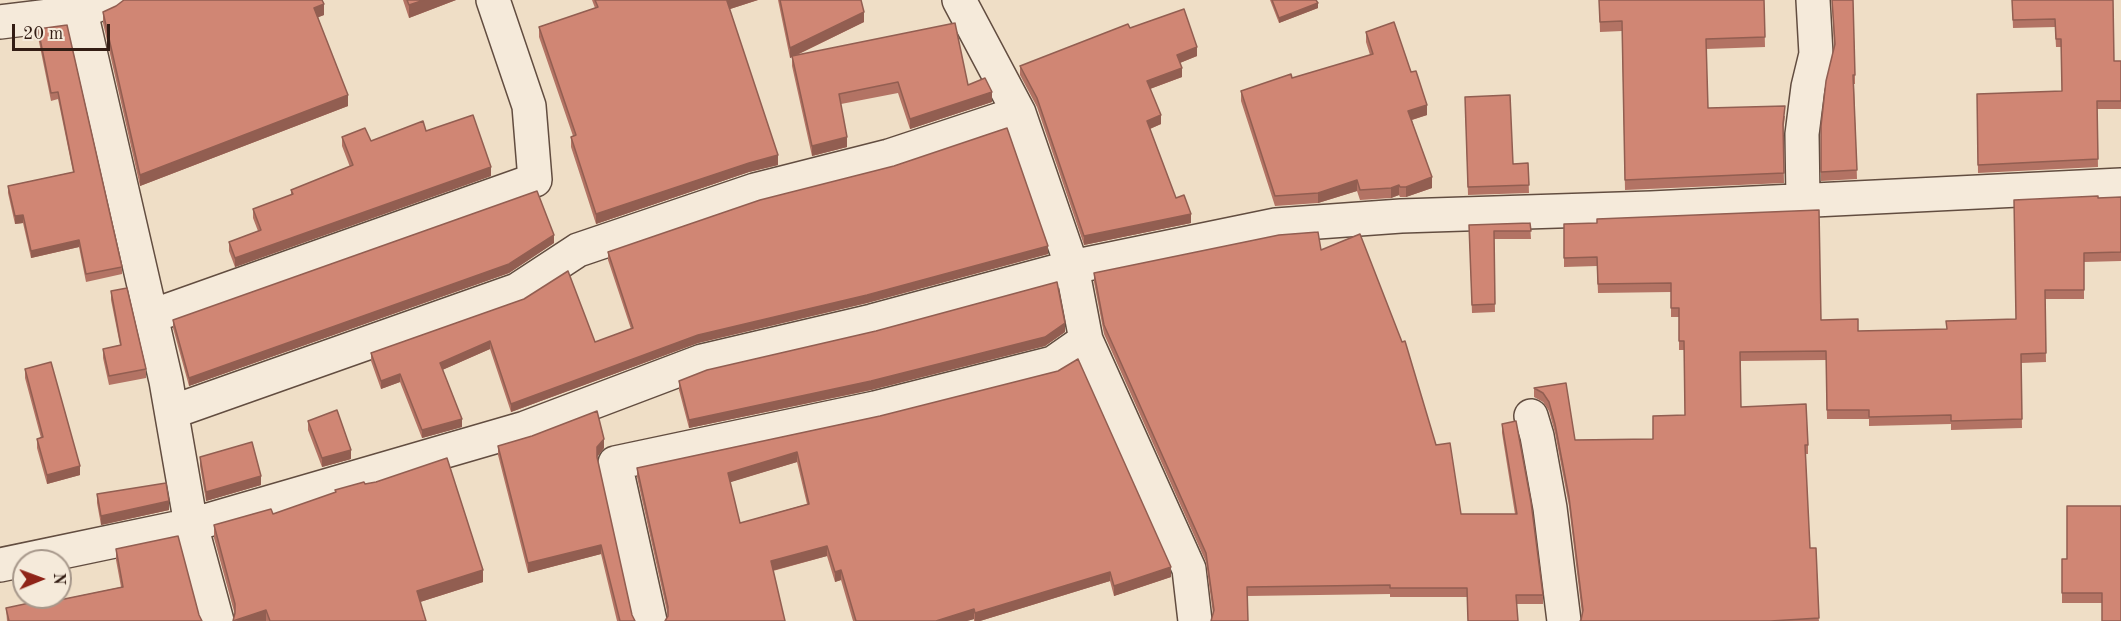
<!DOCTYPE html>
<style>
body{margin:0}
#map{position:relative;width:2121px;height:621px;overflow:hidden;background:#efdec6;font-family:"Old Standard TT",serif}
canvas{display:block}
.north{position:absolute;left:12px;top:549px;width:60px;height:60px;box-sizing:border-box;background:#f5eada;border:2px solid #a7988b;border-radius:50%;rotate:89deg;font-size:16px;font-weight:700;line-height:24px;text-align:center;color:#331d14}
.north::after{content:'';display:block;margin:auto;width:21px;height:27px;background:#8f2418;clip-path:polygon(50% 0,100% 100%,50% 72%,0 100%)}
.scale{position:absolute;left:12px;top:24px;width:98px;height:27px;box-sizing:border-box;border:3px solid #331d14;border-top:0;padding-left:8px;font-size:18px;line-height:21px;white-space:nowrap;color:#331d14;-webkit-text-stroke:4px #f5eada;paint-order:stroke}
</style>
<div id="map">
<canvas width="2121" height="621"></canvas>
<div class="north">N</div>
<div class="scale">20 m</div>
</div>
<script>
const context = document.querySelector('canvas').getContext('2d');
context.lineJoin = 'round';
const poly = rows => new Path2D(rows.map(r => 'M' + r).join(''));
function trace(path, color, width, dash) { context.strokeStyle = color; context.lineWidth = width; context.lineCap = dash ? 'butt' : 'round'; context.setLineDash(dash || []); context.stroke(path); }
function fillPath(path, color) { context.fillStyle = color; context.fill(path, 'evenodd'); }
const street = poly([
 [959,0,1019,113,1072,267,1086,340,1189,569,1195,621],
 [81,12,166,381,191,525,217,621],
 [0,22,81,12,109,0],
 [1803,200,1802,134,1808,87,1816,54,1813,0],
 [152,316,535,180,529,106,493,0],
 [172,412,517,290,578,250,755,190,889,156,1019,113],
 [1531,416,1537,436,1550,508,1564,621],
 [0,565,191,525,525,428,702,361,872,321,1072,267,1276,225,1401,216,1651,208,2121,185],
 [650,621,615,463,875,408,1053,363,1086,340]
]);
const wall = poly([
 [403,0,456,0,409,18],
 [592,0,758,0,730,9,778,165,749,172,596,224,571,147,571,137,573,136,539,37,539,27,595,8],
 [778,0,861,0,864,22,795,56,968,85,992,102,910,129,898,93,841,104,847,147,812,156,792,66,792,57,790,58],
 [1270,0,1316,0,1318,8,1279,23],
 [1599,0,1764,0,1765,47,1706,49,1708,108,1785,116,1783,133,1784,183,1625,190,1622,31,1600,32],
 [1832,0,1853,0,1855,75,1855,84,1854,84,1857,179,1821,181,1821,126,1834,46],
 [2012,0,2113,0,2114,61,2121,61,2121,109,2097,109,2098,167,1978,173,1977,94,2062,91,2061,47,2056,47,2055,27,2013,28],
 [116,6,324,15,318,17,348,106,140,186,103,23,103,12],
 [1130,28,1197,56,1180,63,1182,77,1150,89,1161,124,1150,129,1176,198,1191,223,1084,245,1037,107,1020,75,1020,66],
 [38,29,122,267,122,274,86,282,79,247,31,258,23,223,15,224,8,193,8,186,73,172,58,99,51,101,38,37],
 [1366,32,1427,115,1412,120,1432,188,1406,197,1400,197,1399,195,1391,198,1360,200,1357,191,1318,203,1275,206,1241,101,1241,91,1292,78,1370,55,1366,42],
 [1465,97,1513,164,1528,163,1529,193,1468,195],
 [426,131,491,176,235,267,229,251,229,242,258,231,253,218,253,209,291,195,291,190,350,167,342,146,342,137,371,141],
 [2121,197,2121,261,2084,262,2084,299,2045,299,2046,362,2021,363,2022,428,1951,430,1951,424,1869,426,1869,419,1827,419,1826,360,1741,361,1741,407,1808,445,1808,454,1805,454,1810,548,1819,621,1580,621,1581,620,1582,614,1569,506,1555,433,1549,411,1543,402,1534,397,1534,388,1566,383,1575,440,1653,439,1685,415,1684,350,1679,350,1679,317,1671,317,1671,292,1598,293,1597,266,1564,267,1564,224,1821,320,1858,331,1947,329,2016,319,2098,198],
 [1530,223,1531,239,1494,239,1495,312,1472,313,1469,225],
 [554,243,509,273,189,386,173,328,173,320],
 [1321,250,1436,445,1461,514,1515,514,1502,433,1502,424,1543,595,1543,604,1517,604,1467,597,1390,597,1390,594,1247,596,1212,620,1213,614,1206,562,1104,334,1094,282,1094,273],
 [608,252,1048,254,867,303,698,343,511,412,490,349,442,370,462,427,422,438,400,382,381,389,371,361,371,353,524,299,595,342,631,329,608,260],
 [111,291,146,369,146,378,109,385,103,358,103,349,120,345,111,300],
 [1065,332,1045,346,871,390,689,428,679,390,679,381],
 [25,369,80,475,47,484,37,448,37,439,41,438,25,378],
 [880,416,1171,577,1114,596,1110,581,980,621,974,621,974,619,967,621,853,621,841,580,835,582,827,556,773,571,668,616,637,477,637,468],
 [797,462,807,504,740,523,730,482],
 [308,421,351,459,322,467,308,430],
 [532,436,604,448,597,457,597,460,632,615,635,621,617,621,601,554,528,573,498,455,498,446],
 [200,457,261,485,206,501,200,466],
 [365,484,483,582,420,602,426,621,233,621,235,615,214,538,214,525,273,514,335,493,335,490],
 [97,494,169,510,101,525,97,503],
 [2121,506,2102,603,2062,603,2062,559,2067,559],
 [116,549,199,615,202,621,7,621,6,608,35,605,121,587,116,560]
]);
const shadedWall = poly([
 [424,0,456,0,409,18,409,5],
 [729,0,758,0,727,10,727,1],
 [1318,3,1318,8,1279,23,1279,18],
 [324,4,324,15,314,19,314,8],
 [864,12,864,22,790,58,790,48],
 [1197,47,1197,56,1177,64,1177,55],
 [1182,68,1182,77,1147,90,1147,81],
 [992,92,992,102,910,129,910,119],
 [348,95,348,106,140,186,140,175],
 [1427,105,1427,115,1408,121,1408,111],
 [1161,115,1161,124,1147,130,1147,121],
 [847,137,847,147,812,156,812,146],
 [778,155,778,165,749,172,596,224,596,214,749,163],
 [491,167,491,176,235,267,235,258],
 [1432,177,1432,188,1406,197,1406,187],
 [1357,180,1357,191,1318,203,1318,193],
 [1399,185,1399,195,1391,198,1391,188],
 [1191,214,1191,223,1084,245,1084,236],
 [23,215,23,223,15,224,15,216],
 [554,235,554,243,509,273,189,386,189,378],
 [79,240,79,247,31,258,31,251],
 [1048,246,1048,254,867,303,698,343,511,412,511,404,698,335],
 [1065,323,1065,332,1045,346,871,390,689,428,689,420],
 [490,341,490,349,440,371,440,363],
 [400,374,400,382,381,389,381,381],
 [462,419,462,427,422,438,422,430],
 [604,439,604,448,597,457,597,467,597,447],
 [351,450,351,459,322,467,322,458],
 [797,452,797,462,728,483,728,473],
 [80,466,80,475,47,484,47,475],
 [261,476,261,485,206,501,206,492],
 [169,501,169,510,101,525,101,516],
 [601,545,601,554,528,573,528,563],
 [827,546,827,556,771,571,771,561],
 [1171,567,1171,577,1114,596,1114,586],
 [483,570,483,582,417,603,417,591],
 [841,570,841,580,835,582,835,572],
 [1110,572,1110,581,980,621,975,621,975,613],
 [974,609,974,619,967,621,936,621],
 [266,610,266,621,235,621]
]);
const building = poly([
 [124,0,322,0,324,4,314,8,348,95,140,175,103,12,116,6,124,0],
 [407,0,424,0,409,5,407,0],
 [595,0,729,0,727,1,778,155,749,163,596,214,571,137,576,135,539,27,598,7,595,0],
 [780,0,861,0,864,12,790,48,780,0],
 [1272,0,1316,0,1318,3,1279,18,1272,0],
 [1599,0,1764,0,1765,37,1706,39,1708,108,1785,106,1783,124,1784,173,1625,180,1622,21,1600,22,1599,0],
 [1832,0,1853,0,1855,75,1853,75,1857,170,1821,172,1821,126,1826,81,1835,44,1832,0],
 [2012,0,2113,0,2114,61,2121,61,2121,101,2097,101,2098,159,1978,165,1977,94,2062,91,2061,39,2056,39,2055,19,2013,20,2012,0],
 [1184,9,1197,47,1177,55,1182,68,1147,81,1161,115,1147,121,1176,198,1184,195,1191,214,1084,236,1037,98,1020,66,1128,24,1130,28,1184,9],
 [1394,22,1411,72,1416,71,1427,105,1408,111,1432,177,1406,187,1400,187,1399,185,1391,188,1360,190,1357,180,1318,193,1275,196,1241,91,1291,74,1292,78,1373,54,1366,32,1394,22],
 [955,23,968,85,985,78,992,92,910,119,898,82,839,94,847,137,812,146,792,56,955,23],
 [67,25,122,267,86,274,79,240,31,251,23,215,15,216,8,186,74,172,58,92,51,93,38,29,67,25],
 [1510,95,1513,164,1528,163,1529,185,1468,187,1465,97,1510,95],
 [473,115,491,167,235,258,229,242,261,230,253,209,293,194,291,190,353,165,342,137,365,128,371,141,423,121,426,131,473,115],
 [1007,128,1048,246,867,295,698,335,511,404,490,341,440,363,462,419,422,430,400,374,381,381,371,353,524,299,568,271,595,342,633,328,608,252,760,200,894,166,1007,128],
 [537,191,554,235,509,264,189,378,173,320,537,191],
 [2098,196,2098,198,2121,197,2121,252,2084,253,2084,290,2045,290,2046,353,2021,354,2022,419,1951,421,1951,415,1869,417,1869,410,1827,410,1826,351,1740,352,1741,407,1806,404,1808,445,1805,445,1810,548,1816,548,1819,618,1771,621,1580,621,1581,620,1583,610,1569,497,1555,424,1549,402,1543,393,1534,388,1566,383,1575,440,1653,439,1653,416,1685,415,1684,341,1679,341,1679,308,1671,308,1671,283,1598,284,1597,257,1564,258,1564,224,1597,223,1597,219,1819,210,1821,320,1858,319,1858,331,1947,329,1946,321,2016,319,2014,200,2098,196],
 [1530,223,1531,231,1494,231,1495,304,1472,305,1469,225,1530,223],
 [1318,232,1321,250,1360,234,1402,342,1405,341,1436,445,1450,443,1461,514,1517,514,1502,424,1516,421,1531,502,1543,595,1516,595,1518,621,1468,621,1467,588,1390,588,1390,585,1247,587,1248,621,1211,621,1214,610,1206,553,1104,325,1094,273,1279,235,1318,232],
 [1057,282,1065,323,1045,337,871,381,689,420,679,381,707,370,876,331,1057,282],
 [127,288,146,369,109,376,103,349,121,345,111,291,127,288],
 [1078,359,1171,567,1114,586,1110,572,975,613,974,609,936,621,856,621,841,570,835,572,827,546,771,561,785,621,665,621,668,616,668,607,637,468,880,416,1058,371,1078,359],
 [797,452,809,504,740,523,728,473,797,452],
 [51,362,80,466,47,475,37,439,43,437,25,369,51,362],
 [337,410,351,450,322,458,308,421,337,410],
 [597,411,604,439,597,447,597,457,632,615,635,621,620,621,601,545,528,563,498,446,532,436,597,411],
 [252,442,261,476,206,492,200,457,252,442],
 [447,458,483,570,417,591,426,621,270,621,266,610,233,621,235,613,235,604,214,525,271,509,273,514,336,492,335,490,364,482,365,484,376,482,447,458],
 [166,483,169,501,101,516,97,494,166,483],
 [2067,506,2121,506,2121,621,2102,621,2102,593,2062,593,2062,559,2067,559,2067,506],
 [178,536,199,615,202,621,9,621,6,608,34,602,35,605,123,587,116,549,178,536]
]);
trace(street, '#624d40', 36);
trace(street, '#f5eada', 33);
fillPath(wall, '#b37364');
fillPath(shadedWall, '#925e51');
fillPath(building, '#d08674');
trace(building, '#925e51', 1.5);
</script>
